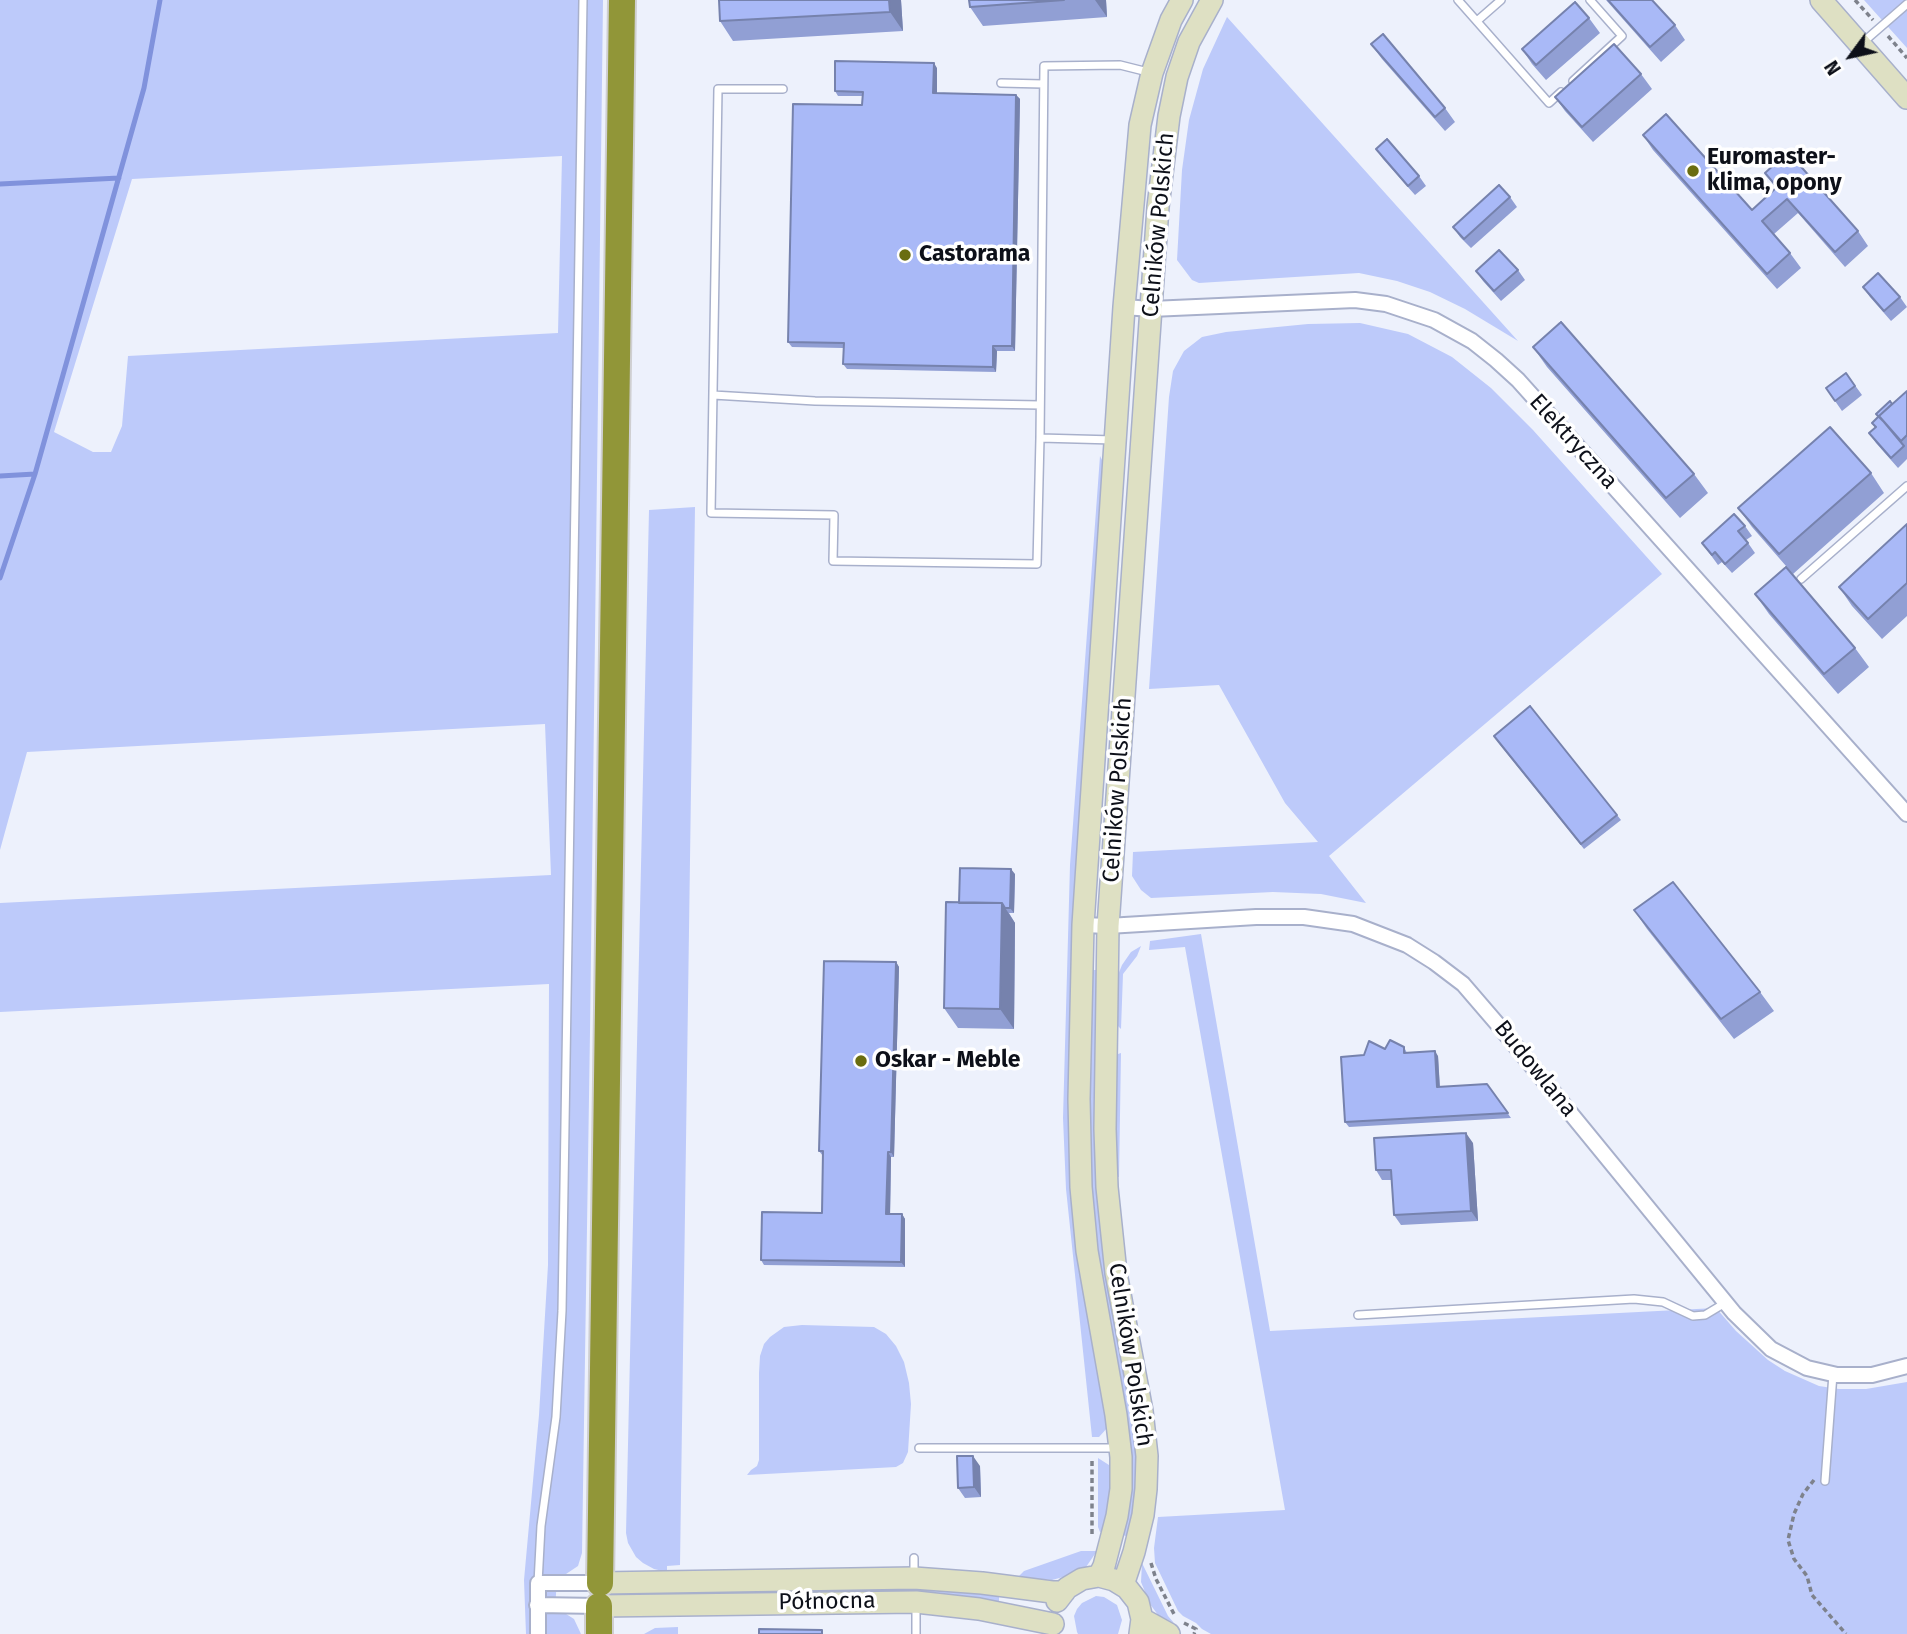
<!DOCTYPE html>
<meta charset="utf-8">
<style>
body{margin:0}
#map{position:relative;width:1907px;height:1634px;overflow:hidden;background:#edf1fc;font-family:"Fira Sans",sans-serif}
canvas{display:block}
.north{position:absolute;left:1816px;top:21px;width:70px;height:70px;-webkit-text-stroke:5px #fff;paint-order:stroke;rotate:237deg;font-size:19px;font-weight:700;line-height:28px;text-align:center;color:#0d1019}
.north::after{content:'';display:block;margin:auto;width:24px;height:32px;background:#0d1019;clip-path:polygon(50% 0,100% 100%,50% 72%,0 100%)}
</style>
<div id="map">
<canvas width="1907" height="1634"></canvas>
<div class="north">N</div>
</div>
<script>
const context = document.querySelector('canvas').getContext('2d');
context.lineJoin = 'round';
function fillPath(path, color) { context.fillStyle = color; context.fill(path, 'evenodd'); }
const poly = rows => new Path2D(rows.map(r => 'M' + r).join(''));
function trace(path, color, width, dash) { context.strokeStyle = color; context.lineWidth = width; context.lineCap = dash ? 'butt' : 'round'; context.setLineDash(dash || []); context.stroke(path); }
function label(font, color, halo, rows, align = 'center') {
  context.font = font + ' "Fira Sans",sans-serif'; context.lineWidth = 7; context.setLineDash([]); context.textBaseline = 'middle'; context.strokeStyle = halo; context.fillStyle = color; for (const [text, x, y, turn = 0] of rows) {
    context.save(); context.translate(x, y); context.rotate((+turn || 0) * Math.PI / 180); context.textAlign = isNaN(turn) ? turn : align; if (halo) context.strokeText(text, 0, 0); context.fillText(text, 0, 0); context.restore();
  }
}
const green = poly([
 [0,0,603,0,590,1032,582,1553,578,1566,566,1574,557,1575,555,1613,563,1612,574,1619,581,1634,526,1634,524,1580,539,1415,548,1265,549,984,0,1012,0,903,551,875,545,724,27,752,0,850],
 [562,156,558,333,128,356,122,426,111,452,93,452,54,432,132,179],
 [1864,0,1907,0,1907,48],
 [1227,17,1518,341,1465,309,1430,292,1397,281,1359,273,1199,283,1192,280,1177,260,1182,170,1189,120,1203,69],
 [1360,323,1408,334,1452,357,1491,388,1533,430,1662,574,1329,856,1366,903,1321,894,1273,892,1151,898,1141,890,1132,876,1133,852,1318,842,1285,803,1219,685,1149,689,1169,397,1173,371,1184,351,1202,337,1226,332,1308,324],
 [1100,456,1104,464,1072,968,1069,1118,1071,1189,1108,1427,1099,1437,1092,1437,1066,1189,1063,1118,1070,865],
 [695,507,680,1565,667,1566,667,1572,654,1569,643,1563,636,1557,628,1543,626,1533,649,510],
 [1201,934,1270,1331,1716,1308,1736,1331,1768,1360,1785,1371,1819,1386,1839,1389,1866,1389,1907,1382,1907,1634,1211,1634,1202,1629,1196,1623,1183,1616,1178,1611,1155,1563,1154,1548,1158,1517,1285,1510,1185,947,1149,950,1150,941],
 [1141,946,1137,956,1123,974,1121,1029,1116,1024,1118,975,1122,965,1131,952],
 [1090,970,1098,970,1138,1469,1133,1517,1128,1537,1121,1534,1112,1348,1092,1213,1088,1137],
 [1121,1053,1119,1177,1115,1177,1115,1063,1118,1054],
 [802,1325,874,1327,886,1334,896,1346,904,1362,909,1383,911,1404,908,1452,903,1463,896,1467,747,1475,751,1470,757,1466,759,1460,759,1373,760,1356,764,1344,770,1337,784,1327],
 [1098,1458,1109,1465,1112,1471,1106,1523,1103,1531,1100,1532,1098,1527],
 [1081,1551,1097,1551,1086,1567,1063,1577,1052,1580,1018,1577,1024,1571],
 [1142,1563,1168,1616,1174,1623,1158,1615,1150,1604,1141,1582],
 [854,1588,941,1588,999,1594,999,1602,941,1594,854,1591],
 [1096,1596,1104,1597,1117,1605,1122,1620,1118,1634,1078,1634,1077,1632,1074,1616,1077,1609,1082,1603],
 [678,1627,678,1634,644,1634,655,1628]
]);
const stream = poly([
 [0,184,119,178],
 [0,476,35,474],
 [0,578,35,474,144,88,160,0]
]);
const path = poly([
 [1855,0,1873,20],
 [1888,36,1907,58],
 [1814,1480,1803,1494,1794,1514,1788,1540,1794,1559,1807,1576,1812,1595,1846,1634],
 [1092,1534,1092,1458],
 [1151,1563,1156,1579,1175,1616],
 [1184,1623,1196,1629,1194,1634]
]);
const lane = poly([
 [1458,0,1549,103,1561,92],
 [1477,21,1501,0],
 [1861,44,1907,4],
 [1573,81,1622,36,1590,0],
 [1001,83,1043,84],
 [783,89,718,89,711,513,834,515,833,561,1037,564,1040,438],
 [713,395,815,401,1040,405],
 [1114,440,1040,438,1044,66,1120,65,1148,72],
 [1801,579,1907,486],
 [1358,1315,1634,1299,1663,1302,1693,1316,1705,1315,1725,1303],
 [919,1448,1118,1448],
 [1825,1481,1833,1374],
 [914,1577,914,1558],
 [538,1583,541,1526,556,1417,562,1311,583,0],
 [916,1634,916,1603]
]);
const street = poly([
 [1124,307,1151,309,1355,300,1386,304,1434,320,1472,341,1496,360,1518,380,1907,814],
 [1083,925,1108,926,1256,917,1304,917,1353,924,1407,945,1434,962,1463,984,1500,1027,1734,1313,1771,1349,1807,1368,1837,1375,1872,1375,1907,1366],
 [537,1605,599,1606],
 [538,1634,538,1583,600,1583]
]);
const secondary = poly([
 [1821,0,1907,98],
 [1099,1576,1104,1566,1117,1516,1121,1489,1121,1457,1116,1415,1087,1251,1081,1187,1079,1099,1083,925,1124,307,1140,125,1152,73,1171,20,1182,0],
 [600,1583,914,1578,982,1583,1052,1592,1064,1592],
 [1123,1585,1134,1552,1143,1515,1146,1489,1147,1456,1142,1411,1116,1273,1107,1187,1105,1129,1108,926,1158,207,1169,116,1177,77,1189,42,1212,0],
 [1057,1601,1067,1588,1082,1579,1099,1576,1114,1580,1127,1588,1138,1602,1142,1619,1140,1634],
 [599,1606,916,1602,979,1609,1053,1624],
 [1142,1619,1169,1634]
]);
const highway = poly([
 [600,1583,622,0],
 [599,1634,599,1606]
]);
const wall = poly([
 [901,0,903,31,733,41,720,21],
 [969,0,1106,0,1107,17,983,26,970,7],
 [1606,0,1652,0,1675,25,1685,40,1661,62],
 [1589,18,1600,33,1546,80,1532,64,1522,49],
 [1371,44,1445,108,1455,122,1445,131,1382,59],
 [937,68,937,93,1016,95,1020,99,1015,351,997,351,996,372,847,369,843,364,843,348,792,347,788,342,862,105,862,96,838,96,835,91],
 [1641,74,1652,89,1593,142,1565,111,1555,97],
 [1643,135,1752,210,1776,188,1765,173,1858,231,1868,246,1845,267,1798,213,1774,234,1790,253,1801,268,1777,289,1653,150],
 [1376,149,1419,176,1426,186,1415,195,1383,159],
 [1510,197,1517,207,1471,248,1460,237,1453,227],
 [1518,270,1525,280,1501,301,1483,281,1476,271],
 [1863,287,1900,297,1907,307,1891,321,1870,297],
 [1533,347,1694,474,1708,493,1680,518,1547,367],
 [1846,373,1862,395,1842,411,1826,388],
 [1907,391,1907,459,1898,468,1876,443,1869,433,1875,428,1872,423],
 [1871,473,1884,493,1793,574,1752,527,1738,508],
 [1907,524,1907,616,1882,639,1852,606,1839,587],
 [1745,526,1752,536,1746,540,1755,553,1732,573,1722,562,1718,565,1702,543],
 [1755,594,1855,648,1869,667,1838,694,1769,614],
 [1497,741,1617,815,1621,820,1584,849],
 [1015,874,1014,913,1009,913,1015,923,1014,1029,958,1028,944,1008,959,903],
 [1634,910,1760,992,1774,1011,1734,1039,1647,929],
 [896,962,899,967,894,1157,891,1157,890,1214,902,1214,905,1219,905,1267,764,1265,761,1260,822,1213,823,1156,819,1151],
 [1404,1047,1407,1053,1438,1056,1440,1087,1487,1084,1511,1118,1349,1127,1345,1122,1364,1055,1385,1049],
 [1473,1143,1478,1221,1401,1225,1394,1215,1392,1180,1382,1180,1376,1170],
 [980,1466,981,1497,965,1498,958,1488]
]);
const shadedWall = poly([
 [889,0,901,0,903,31,890,12],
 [1095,0,1106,0,1107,17],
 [934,63,937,68,937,98,933,93],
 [1016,95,1020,99,1015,351,1012,346],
 [993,346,997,351,996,372,993,367],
 [1011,869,1015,874,1014,913,1010,908],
 [1002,903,1015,923,1014,1029,1000,1009],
 [896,962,899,967,894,1157,891,1152],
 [1435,1051,1438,1056,1440,1092,1437,1087],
 [1466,1133,1473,1143,1478,1221,1471,1211],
 [888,1152,891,1157,890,1219,886,1214],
 [902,1214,905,1219,905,1267,901,1262],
 [973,1456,980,1466,981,1497,974,1487]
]);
const building = poly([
 [719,0,889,0,890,12,720,21,719,0],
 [969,0,1064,0,970,7,969,0],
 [1608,0,1652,0,1675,25,1650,47,1608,0],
 [1575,2,1589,18,1536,65,1522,49,1575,2],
 [1383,34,1445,108,1435,117,1371,44,1383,34],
 [1614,44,1641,74,1582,127,1555,97,1614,44],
 [835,61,934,63,933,93,1016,95,1012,346,993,346,993,367,843,364,844,343,788,342,793,104,862,105,863,92,835,91,835,61],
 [1666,114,1752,210,1777,187,1765,173,1788,152,1858,231,1835,252,1787,199,1762,221,1790,253,1767,274,1643,135,1666,114],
 [1387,139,1419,176,1408,186,1376,149,1387,139],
 [1499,185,1510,197,1464,239,1453,227,1499,185],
 [1499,250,1518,270,1494,291,1476,271,1499,250],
 [1878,273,1900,297,1884,311,1863,287,1878,273],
 [1561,322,1694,474,1666,498,1533,347,1561,322],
 [1846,373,1855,386,1835,401,1826,388,1846,373],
 [1907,391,1907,435,1901,441,1879,416,1907,391],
 [1890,401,1892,404,1879,416,1883,421,1876,414,1890,401],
 [1879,416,1904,446,1891,458,1869,433,1876,427,1872,423,1879,416],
 [1830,427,1871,473,1779,554,1738,508,1830,427],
 [1734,514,1745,526,1738,531,1748,543,1725,564,1715,552,1712,555,1702,543,1734,514],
 [1907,524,1907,583,1868,619,1839,587,1907,524],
 [1786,567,1855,648,1824,674,1755,594,1786,567],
 [1530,706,1617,815,1581,844,1494,736,1530,706],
 [960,868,1011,869,1010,908,1005,908,1002,903,959,903,960,868],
 [1673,882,1760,992,1721,1019,1634,910,1673,882],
 [946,902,1002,903,1000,1009,944,1008,946,902],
 [824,961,896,962,891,1152,888,1152,886,1214,902,1214,901,1262,761,1260,762,1212,822,1213,823,1151,819,1151,824,961],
 [1390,1040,1404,1047,1404,1053,1435,1051,1437,1087,1487,1084,1508,1113,1345,1122,1341,1057,1364,1055,1369,1041,1385,1049,1390,1040],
 [1466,1133,1471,1211,1394,1215,1391,1170,1376,1170,1374,1138,1466,1133],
 [957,1456,973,1456,974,1487,958,1488,957,1456],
 [759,1629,822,1630,822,1634,759,1634,759,1629]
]);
const markers = [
 [1693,171,7,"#6a6d11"],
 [905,255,7,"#6a6d11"],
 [861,1061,7,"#6a6d11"]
];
const poiNames = [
 ["Euromaster-",1707,158],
 ["klima, opony",1707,184],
 ["Castorama",919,255],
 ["Oskar - Meble",875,1061]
];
const streetNames = [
 ["Celników Polskich",1159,225,-85],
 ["Elektryczna",1573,442,48],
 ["Celników Polskich",1118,790,-86],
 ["Budowlana",1535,1069,51],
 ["Celników Polskich",1130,1355,81],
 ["Północna",827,1602,-1]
];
fillPath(green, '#bdcafa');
trace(stream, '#8092dc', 5);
trace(lane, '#a8b0cb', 10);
trace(street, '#a8b0cb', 18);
trace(secondary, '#a8b0cb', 24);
trace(highway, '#cfcfd1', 30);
trace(path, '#7e828c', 3.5, [5, 3.5]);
trace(lane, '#fff', 7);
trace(street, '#fff', 14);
trace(secondary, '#dee0c3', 21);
trace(highway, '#919638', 26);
fillPath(wall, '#919fd4');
fillPath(shadedWall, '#7682ad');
fillPath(building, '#a9b9f7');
trace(building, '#7682ad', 2);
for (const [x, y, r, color] of markers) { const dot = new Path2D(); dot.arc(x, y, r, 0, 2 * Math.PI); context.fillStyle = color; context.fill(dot); trace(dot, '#fff', 2.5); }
label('bold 23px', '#0d1019', '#fff', poiNames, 'left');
label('23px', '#0d1019', '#fff', streetNames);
</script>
